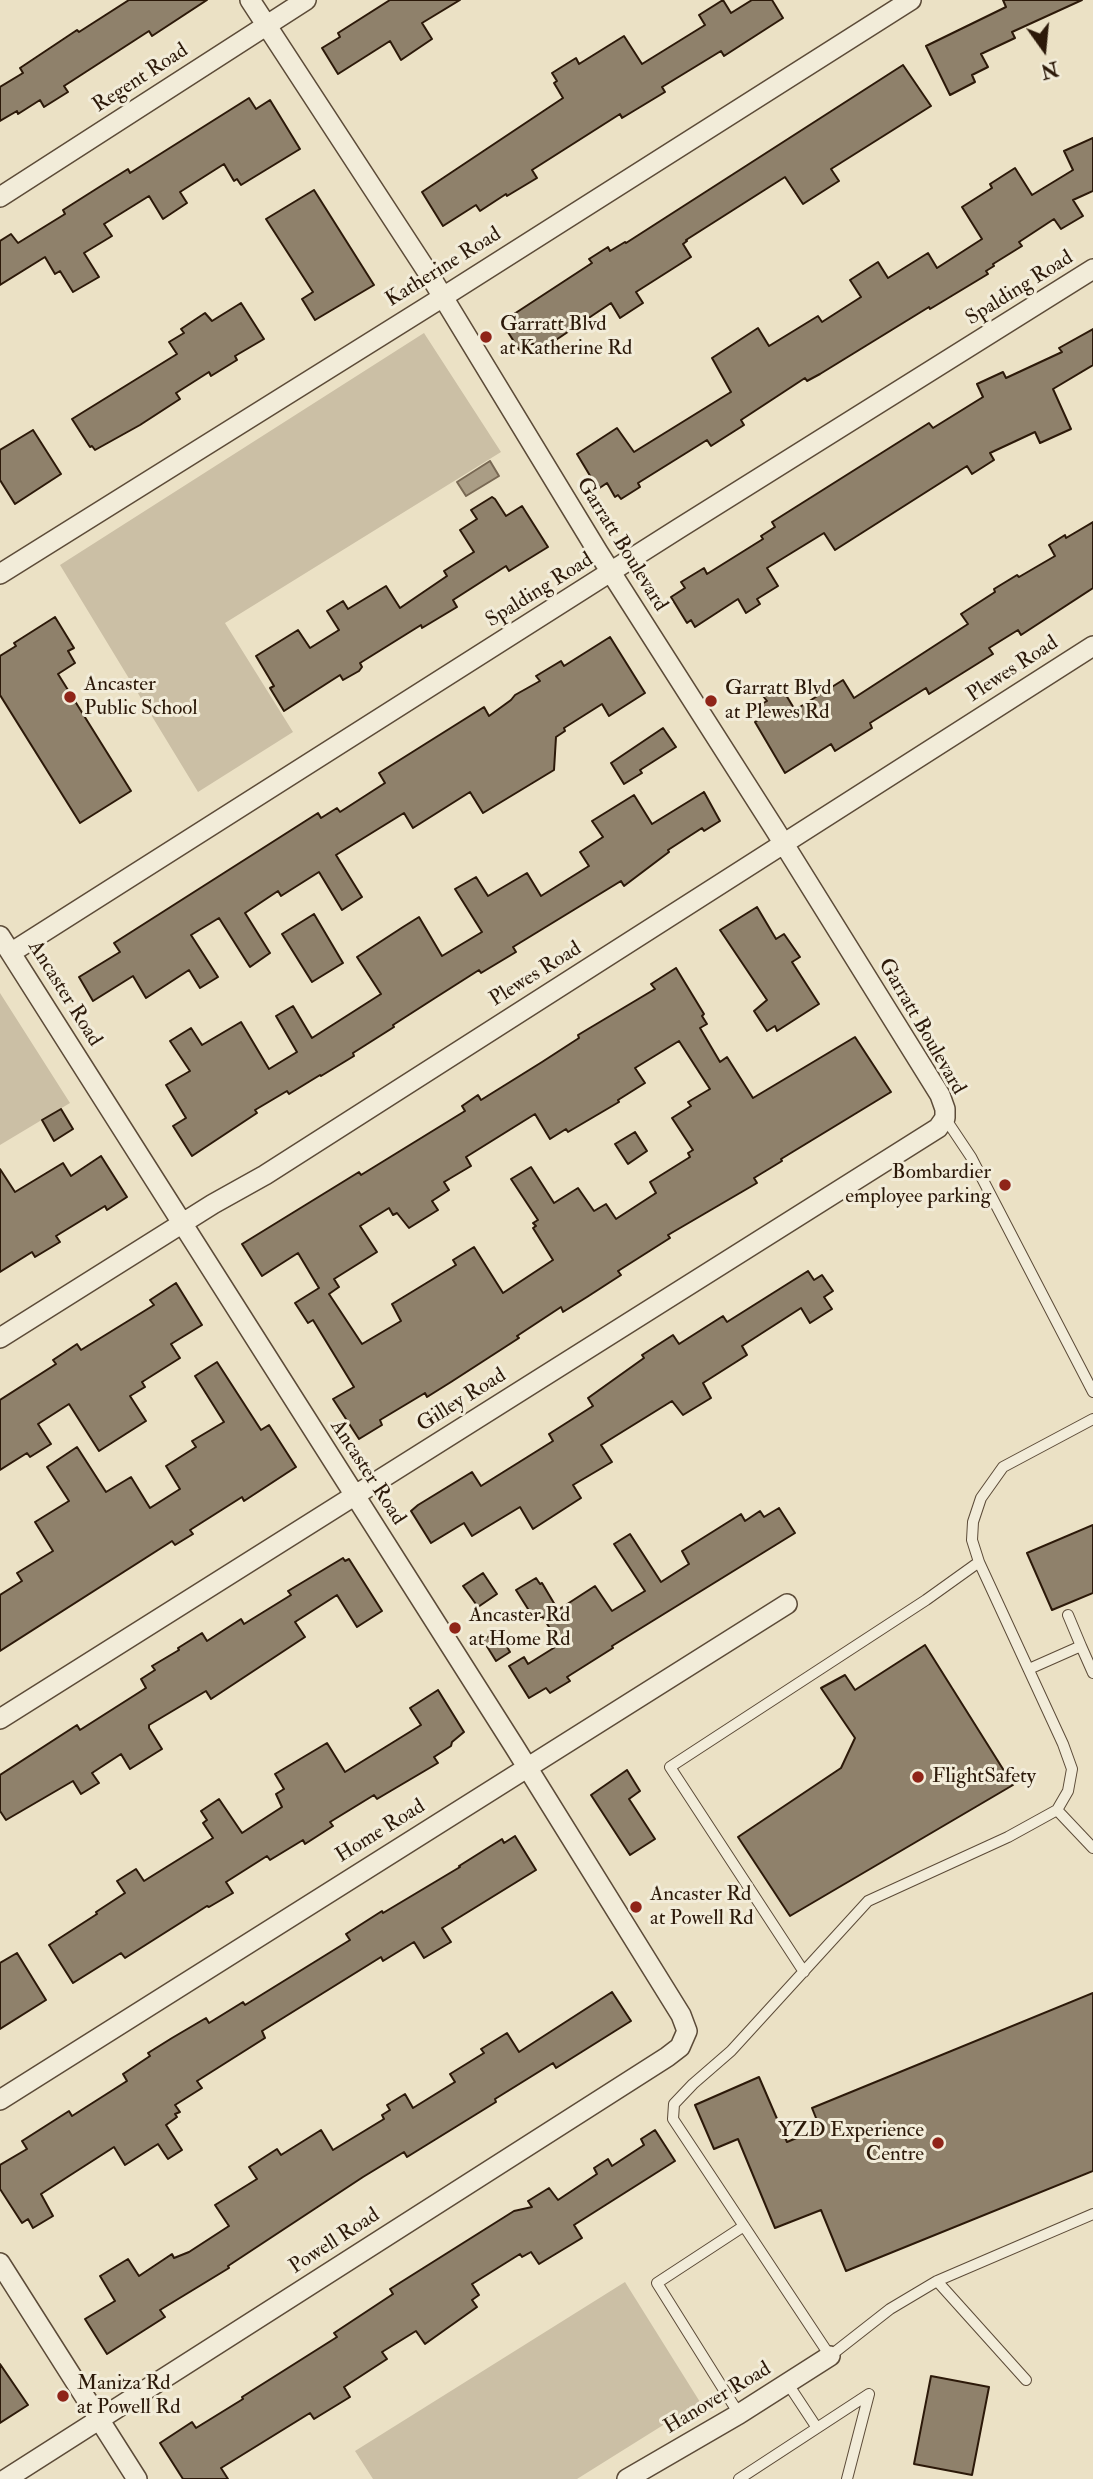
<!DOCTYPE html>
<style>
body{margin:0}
#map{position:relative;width:1093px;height:2479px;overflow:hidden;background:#ebe1c5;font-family:"IM FELL Double Pica",serif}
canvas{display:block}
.north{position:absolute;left:1009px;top:14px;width:70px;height:70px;-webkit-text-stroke:5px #f2ecd9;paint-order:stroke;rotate:165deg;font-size:19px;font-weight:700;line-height:28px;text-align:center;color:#2c1909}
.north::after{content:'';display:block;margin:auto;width:24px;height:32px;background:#2c1909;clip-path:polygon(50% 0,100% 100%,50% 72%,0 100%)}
</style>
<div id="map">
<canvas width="1093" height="2479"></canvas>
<div class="north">N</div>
</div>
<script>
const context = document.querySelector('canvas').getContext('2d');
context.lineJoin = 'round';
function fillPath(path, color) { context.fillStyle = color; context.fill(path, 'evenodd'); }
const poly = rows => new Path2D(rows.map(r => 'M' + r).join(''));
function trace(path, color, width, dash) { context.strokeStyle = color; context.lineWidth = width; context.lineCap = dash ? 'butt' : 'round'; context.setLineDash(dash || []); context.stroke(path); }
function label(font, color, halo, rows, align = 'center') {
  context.font = font + ' "IM FELL Double Pica",serif'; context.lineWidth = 6; context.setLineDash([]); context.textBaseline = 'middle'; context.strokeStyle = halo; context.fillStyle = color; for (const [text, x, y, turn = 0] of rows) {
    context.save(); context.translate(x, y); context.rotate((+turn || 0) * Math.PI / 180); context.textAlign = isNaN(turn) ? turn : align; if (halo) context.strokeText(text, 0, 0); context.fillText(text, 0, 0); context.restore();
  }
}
const green = poly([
 [424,333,501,452,225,623,293,732,198,792,60,565],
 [0,993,70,1103,0,1145],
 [625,2282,700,2402,577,2479,373,2479,355,2451]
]);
const water = poly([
 [490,461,499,476,466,496,457,482,490,461]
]);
const building = poly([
 [129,0,207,0,152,36,149,31,64,86,68,92,44,107,40,100,18,114,17,111,0,121,0,87,23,73,20,68,77,30,79,32,129,0],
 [390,0,460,0,422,23,432,39,401,60,390,41,338,74,322,48,340,37,338,33,390,0],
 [723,0,731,13,752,0,772,0,783,18,724,56,721,51,662,87,665,92,622,118,620,114,532,170,537,178,507,196,506,194,480,211,476,205,443,226,422,192,563,98,554,83,557,81,552,73,576,58,579,64,624,36,642,64,705,25,699,15,723,0],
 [1003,0,1082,0,1012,32,1015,38,981,54,988,67,972,75,975,82,950,95,926,46,1006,7,1003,0],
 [903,65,931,106,831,169,839,181,803,204,785,177,686,240,687,241,683,244,691,257,636,292,643,303,620,318,611,303,538,352,533,343,520,351,506,329,519,321,514,314,592,263,589,259,608,247,610,251,625,242,626,243,903,65],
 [249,98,256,109,270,100,300,149,241,185,237,179,234,181,224,164,180,192,187,203,163,219,149,196,104,224,112,236,84,253,99,277,73,292,60,271,55,274,45,257,0,285,0,241,11,234,18,243,65,214,63,210,104,184,128,169,130,173,249,98],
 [1093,138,1093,191,1073,200,1083,216,1061,229,1054,219,1019,242,1022,246,993,264,994,266,986,271,988,274,930,309,929,307,820,374,807,381,805,378,741,420,744,425,711,446,707,440,638,483,640,487,621,499,618,495,615,497,607,483,598,489,577,454,617,428,634,452,731,392,712,358,758,328,769,346,818,316,822,322,861,297,850,280,878,262,888,278,928,253,937,268,982,239,962,207,992,188,990,184,1015,168,1032,195,1073,170,1064,151,1093,138],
 [314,190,374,285,315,320,302,299,313,292,266,219,314,190],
 [241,303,264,339,235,356,237,360,211,376,209,372,176,393,180,399,140,425,95,450,92,446,90,447,72,419,177,354,169,342,184,333,181,329,205,313,212,321,241,303],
 [1093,329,1093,365,1053,389,1071,429,1040,443,1035,432,990,453,994,460,972,474,967,466,835,550,824,533,767,568,778,586,757,599,760,604,746,613,738,599,695,627,691,620,687,623,671,597,685,588,681,582,704,568,707,574,763,539,761,536,775,527,772,522,929,423,933,428,983,397,977,384,1003,372,1006,378,1062,352,1059,348,1093,329],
 [33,430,61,474,15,504,0,480,0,450,33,430],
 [492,497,495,499,506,516,522,506,548,547,509,571,506,566,453,600,457,607,422,628,421,625,360,663,362,667,359,671,343,680,340,675,284,711,270,688,274,686,256,656,298,630,310,648,339,630,327,611,343,601,348,609,386,586,400,608,447,576,444,571,474,552,460,530,477,519,471,510,492,497],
 [1093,522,1093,588,1021,635,1018,630,989,648,993,654,929,694,926,688,870,723,872,728,835,751,831,744,785,773,755,722,766,715,760,705,767,701,763,696,780,685,795,710,843,680,854,698,968,624,961,614,995,592,994,589,1017,575,1019,577,1055,556,1049,545,1065,535,1066,538,1093,522],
 [55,617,74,648,68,651,75,663,58,674,131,791,80,823,0,695,0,656,16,646,14,643,55,617],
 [610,637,645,693,609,716,602,704,564,728,565,731,556,737,554,770,483,813,470,792,413,828,404,813,336,855,362,897,342,910,319,872,281,896,278,891,245,913,270,953,250,967,219,918,191,935,218,977,200,988,189,970,146,998,133,976,93,1001,79,977,120,952,114,943,318,813,321,818,337,808,340,812,385,783,379,773,484,707,489,716,511,700,515,695,540,681,536,676,561,661,564,666,610,637],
 [663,728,676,747,640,770,642,773,624,784,611,763,663,728],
 [704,792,720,821,704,831,702,828,668,850,669,852,624,886,621,881,513,947,516,952,481,973,479,970,435,998,393,1025,394,1027,353,1053,354,1056,321,1076,320,1075,289,1094,287,1091,255,1110,257,1113,192,1156,173,1126,186,1118,166,1085,190,1071,170,1041,191,1028,202,1045,241,1022,269,1069,297,1052,276,1016,293,1006,312,1038,381,994,357,957,403,927,419,917,442,956,482,932,455,889,476,877,488,896,527,873,541,896,589,866,580,852,603,837,592,821,634,795,652,824,704,792],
 [757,907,776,939,784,934,800,957,792,962,819,1004,777,1031,775,1026,767,1031,754,1011,767,1000,720,930,757,907],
 [314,914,343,963,312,982,282,934,314,914],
 [676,968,704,1014,702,1016,707,1024,700,1028,720,1062,727,1057,753,1098,855,1037,891,1092,781,1159,782,1161,754,1178,757,1183,668,1235,670,1238,618,1271,621,1275,587,1297,563,1312,561,1307,517,1336,519,1338,451,1382,427,1397,425,1393,380,1420,382,1425,359,1439,333,1399,354,1387,313,1320,308,1323,295,1303,319,1288,298,1253,262,1276,242,1244,359,1172,361,1175,465,1111,462,1106,478,1095,481,1100,542,1062,579,1038,578,1035,655,989,651,984,676,968],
 [679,1041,710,1089,688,1102,691,1106,672,1118,693,1150,688,1153,690,1157,650,1182,656,1193,616,1219,606,1204,594,1211,578,1188,554,1203,531,1167,511,1179,538,1220,533,1223,536,1226,533,1228,553,1260,503,1293,474,1247,453,1260,456,1265,392,1304,401,1321,362,1344,329,1294,339,1287,334,1279,377,1252,360,1226,389,1208,393,1215,397,1213,409,1228,438,1210,432,1201,449,1190,444,1182,471,1166,466,1157,535,1114,550,1139,566,1129,568,1132,619,1102,618,1100,645,1083,635,1068,679,1041],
 [61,1109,73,1129,54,1141,42,1120,61,1109],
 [635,1132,647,1151,628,1164,615,1144,635,1132],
 [101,1156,127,1197,107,1210,105,1206,56,1236,60,1242,35,1257,32,1252,0,1272,0,1169,15,1192,63,1163,71,1176,101,1156],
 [808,1271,814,1280,822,1275,833,1291,824,1297,832,1309,810,1323,801,1308,742,1346,747,1355,703,1383,711,1398,683,1415,672,1401,601,1445,612,1462,573,1485,581,1498,533,1529,520,1507,472,1536,464,1523,431,1543,411,1511,418,1505,472,1472,481,1486,553,1441,549,1434,593,1406,588,1398,644,1358,642,1355,673,1335,679,1344,723,1316,727,1322,808,1271],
 [176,1283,202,1325,171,1344,180,1358,142,1382,145,1387,130,1396,146,1421,99,1451,69,1404,38,1424,51,1444,30,1457,27,1453,0,1470,0,1400,56,1364,53,1360,77,1344,81,1350,154,1305,150,1300,176,1283],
 [217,1362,261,1430,269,1425,296,1467,244,1501,242,1497,190,1530,193,1534,175,1545,172,1541,169,1543,0,1651,0,1595,22,1581,17,1573,53,1551,35,1522,69,1501,47,1467,77,1447,106,1492,131,1477,150,1508,180,1489,166,1466,196,1447,192,1441,224,1422,195,1376,217,1362],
 [779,1508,795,1533,612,1646,613,1648,567,1677,570,1681,550,1693,546,1688,529,1698,509,1666,524,1657,528,1664,560,1644,542,1616,535,1620,516,1590,536,1578,540,1584,542,1583,558,1610,595,1586,612,1611,645,1591,614,1544,630,1534,661,1582,689,1564,682,1551,741,1514,745,1521,760,1511,764,1517,779,1508],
 [1093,1525,1093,1593,1052,1610,1027,1553,1093,1525],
 [343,1558,345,1561,349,1559,382,1611,357,1627,337,1595,295,1622,305,1637,211,1699,206,1691,149,1725,149,1728,162,1749,130,1769,121,1754,92,1773,99,1783,81,1794,73,1781,6,1820,0,1811,0,1775,77,1725,80,1730,146,1688,141,1679,155,1670,152,1666,179,1650,178,1648,202,1633,207,1641,241,1619,244,1624,291,1595,288,1591,343,1558],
 [483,1573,497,1594,478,1607,463,1586,483,1573],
 [498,1631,510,1652,496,1661,483,1640,498,1631],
 [925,1645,1013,1785,790,1916,738,1837,841,1768,855,1738,821,1688,845,1675,855,1690,925,1645],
 [438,1690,464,1732,452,1742,451,1746,434,1757,438,1763,377,1799,374,1795,330,1822,333,1826,305,1844,303,1840,270,1860,267,1856,226,1882,233,1893,209,1907,207,1906,125,1958,121,1953,73,1983,49,1945,97,1914,96,1912,125,1893,117,1881,136,1869,144,1881,213,1838,203,1823,207,1820,201,1811,219,1799,242,1833,282,1807,276,1794,284,1789,275,1774,327,1743,345,1772,421,1725,410,1708,438,1690],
 [627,1770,640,1791,629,1799,655,1839,630,1855,591,1795,627,1770],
 [515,1836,536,1870,442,1928,451,1942,424,1958,414,1942,383,1961,381,1957,262,2031,265,2038,197,2081,202,2088,175,2105,180,2112,175,2114,177,2117,166,2125,182,2150,168,2159,158,2144,125,2165,114,2147,41,2194,53,2216,33,2228,28,2219,22,2223,0,2189,0,2165,27,2149,22,2141,69,2111,72,2116,127,2081,123,2074,150,2056,148,2053,172,2038,206,2018,209,2023,243,2002,245,2005,350,1940,346,1934,382,1911,383,1913,460,1867,459,1866,502,1839,504,1843,515,1836],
 [17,1953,46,2000,0,2029,0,1963,17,1953],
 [612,1992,631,2021,556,2068,553,2063,495,2099,496,2102,407,2157,404,2152,363,2177,228,2266,229,2268,160,2310,165,2317,107,2354,85,2319,115,2301,100,2276,128,2259,139,2276,172,2254,174,2258,189,2252,229,2226,215,2205,257,2179,249,2167,277,2149,281,2155,321,2130,333,2150,384,2119,382,2115,390,2110,387,2105,405,2094,413,2108,455,2082,450,2074,484,2053,481,2049,507,2033,519,2052,612,1992],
 [1093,1993,1093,2171,846,2271,821,2210,775,2228,738,2139,714,2149,695,2105,759,2077,787,2142,820,2128,812,2108,1093,1993],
 [655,2130,675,2161,574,2225,582,2238,539,2264,531,2252,522,2257,520,2254,472,2284,479,2295,472,2300,477,2307,425,2344,416,2331,382,2352,387,2359,344,2387,350,2397,314,2419,310,2413,221,2468,228,2479,183,2479,160,2443,192,2422,196,2428,243,2399,242,2397,337,2337,334,2333,393,2294,390,2289,514,2211,532,2207,528,2201,549,2188,558,2200,597,2174,594,2168,608,2159,612,2166,644,2145,641,2139,655,2130],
 [0,2364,28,2405,0,2423,0,2364],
 [931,2376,989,2387,972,2475,914,2464,931,2376]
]);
const lane = poly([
 [945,1118,971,1157,1093,1392],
 [1093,1419,1003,1467,981,1498,973,1522,972,1540,979,1562,1063,1744,1072,1769,1068,1791,1057,1810,1008,1837,868,1901,731,2051,693,2084,674,2104,673,2119,830,2356,890,2309,937,2281,1093,2214],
 [1068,1615,1081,1646],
 [1029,1669,1081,1646,1093,1673],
 [1057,1810,1093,1848],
 [804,1972,670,1767,926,1600,979,1562],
 [937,2281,1026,2380],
 [788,2384,817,2428],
 [739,2414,657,2283,744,2226],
 [739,2479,869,2394,847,2479]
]);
const street = poly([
 [0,197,306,0],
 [0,574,443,297,911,0],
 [0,936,514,1746,681,2015,687,2031,680,2047,667,2057,6,2479],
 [12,952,678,529,1093,269],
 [0,1338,213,1204,265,1175,1093,646],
 [0,1719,938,1128,945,1118,945,1109,940,1095,774,828,598,552,432,279,250,0],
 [0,2100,787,1604],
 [0,2263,137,2479],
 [627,2479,739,2414,830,2356]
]);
const markers = [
 [486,337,7,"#8f2418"],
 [70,697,7,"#8f2418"],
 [711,701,7,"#8f2418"],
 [1005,1185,7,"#8f2418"],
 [455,1628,7,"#8f2418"],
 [918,1777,7,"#8f2418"],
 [636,1907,7,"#8f2418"],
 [938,2143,7,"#8f2418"],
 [63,2396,7,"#8f2418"]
];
const streetNames = [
 ["Regent Road",141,79,-33],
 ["Katherine Road",444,268,-32],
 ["Spalding Road",1020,289,-32],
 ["Garratt Boulevard",621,545,58],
 ["Spalding Road",540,591,-32],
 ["Plewes Road",1013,670,-33],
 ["Plewes Road",536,975,-32],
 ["Ancaster Road",64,994,58],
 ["Garratt Boulevard",921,1027,60],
 ["Gilley Road",462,1401,-32],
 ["Ancaster Road",367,1473,57],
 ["Home Road",381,1832,-32],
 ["Powell Road",335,2242,-33],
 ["Hanover Road",718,2399,-31]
];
const poiNames = [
 ["Garratt Blvd",500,325],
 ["at Katherine Rd",500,349],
 ["Ancaster",84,685],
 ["Public School",84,709],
 ["Garratt Blvd",725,689],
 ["at Plewes Rd",725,713],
 ["Bombardier",991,1173,"right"],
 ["employee parking",991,1197,"right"],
 ["Ancaster Rd",469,1616],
 ["at Home Rd",469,1640],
 ["FlightSafety",932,1777],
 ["Ancaster Rd",650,1895],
 ["at Powell Rd",650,1919],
 ["YZD Experience",924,2131,"right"],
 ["Centre",924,2155,"right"],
 ["Maniza Rd",77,2384],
 ["at Powell Rd",77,2408]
];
fillPath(green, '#cbbfa5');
fillPath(water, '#aa9d85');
trace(water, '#786853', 2);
fillPath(building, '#8f816b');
trace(building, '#2c1909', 2);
trace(lane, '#5c4b38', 12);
trace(street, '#5c4b38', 22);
trace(lane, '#f2ecd9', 10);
trace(street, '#f2ecd9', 19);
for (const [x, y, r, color] of markers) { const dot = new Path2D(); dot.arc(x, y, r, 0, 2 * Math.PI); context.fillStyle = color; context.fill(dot); trace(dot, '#f2ecd9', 2.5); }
label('21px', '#2c1909', '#f2ecd9', streetNames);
label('21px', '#2c1909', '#f2ecd9', poiNames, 'left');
</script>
